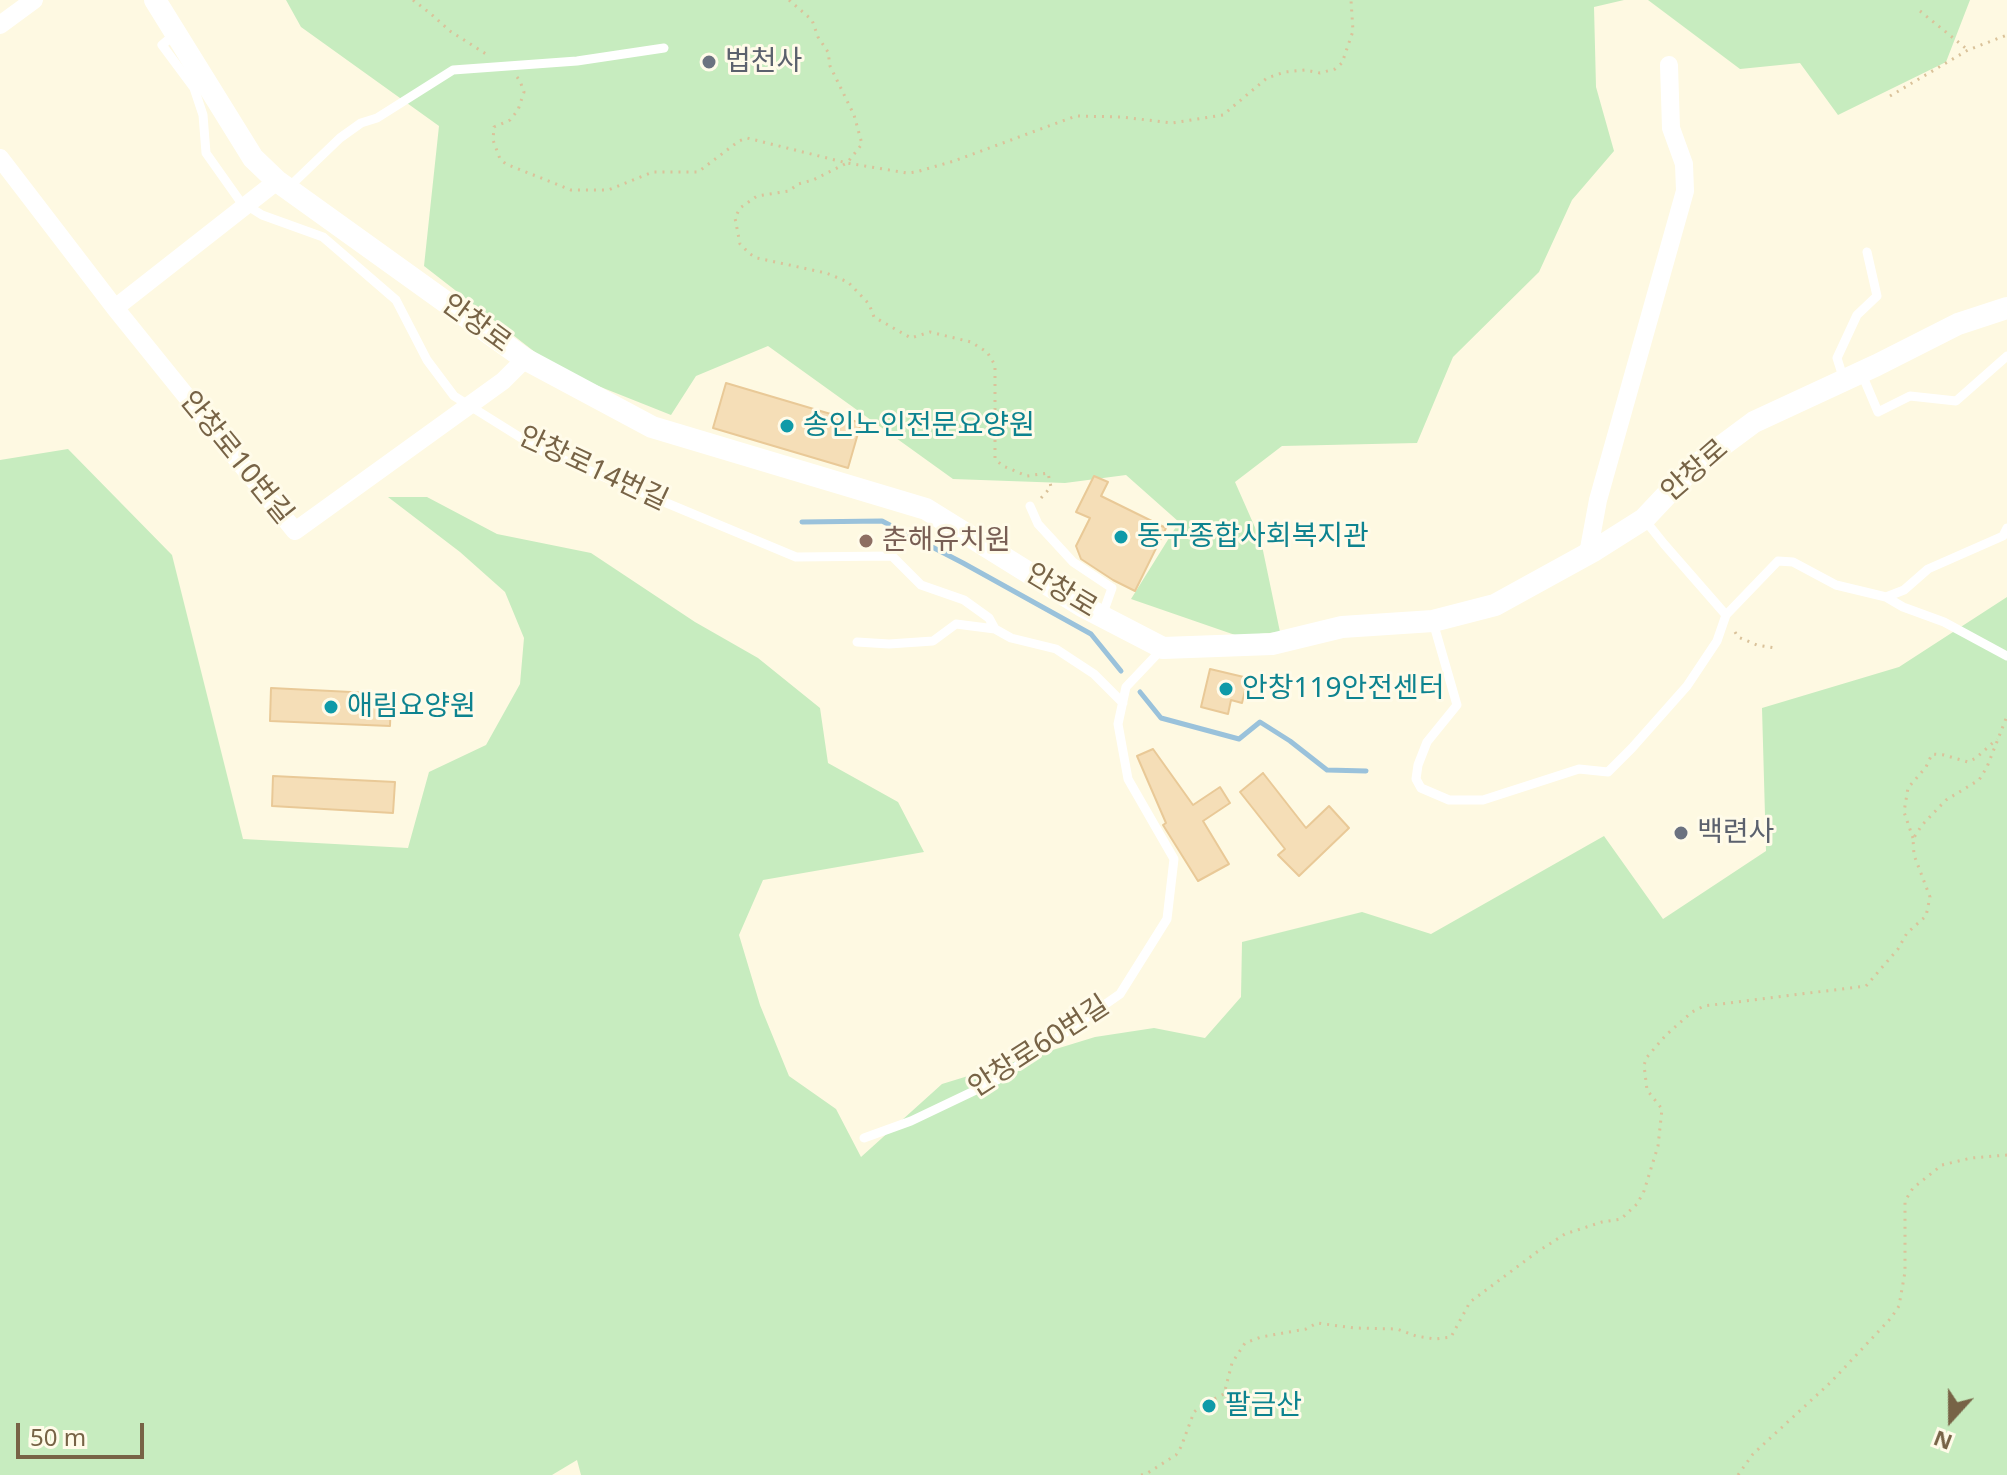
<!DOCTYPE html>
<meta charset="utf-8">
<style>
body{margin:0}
#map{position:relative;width:2007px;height:1475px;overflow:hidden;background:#fef9e2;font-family:"Noto Sans",sans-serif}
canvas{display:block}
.north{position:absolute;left:1911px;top:1379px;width:80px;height:80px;-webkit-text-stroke:6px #fffbe9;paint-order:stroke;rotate:201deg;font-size:22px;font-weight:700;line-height:32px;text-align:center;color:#776346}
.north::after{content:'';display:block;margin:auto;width:28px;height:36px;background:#776346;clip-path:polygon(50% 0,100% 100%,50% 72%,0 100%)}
.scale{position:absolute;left:16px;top:1423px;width:128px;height:36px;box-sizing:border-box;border:4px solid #776346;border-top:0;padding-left:10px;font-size:24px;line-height:28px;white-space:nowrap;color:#776346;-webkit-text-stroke:6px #fffbe9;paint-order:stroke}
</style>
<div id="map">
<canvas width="2007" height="1475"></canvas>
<div class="north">N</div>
<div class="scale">50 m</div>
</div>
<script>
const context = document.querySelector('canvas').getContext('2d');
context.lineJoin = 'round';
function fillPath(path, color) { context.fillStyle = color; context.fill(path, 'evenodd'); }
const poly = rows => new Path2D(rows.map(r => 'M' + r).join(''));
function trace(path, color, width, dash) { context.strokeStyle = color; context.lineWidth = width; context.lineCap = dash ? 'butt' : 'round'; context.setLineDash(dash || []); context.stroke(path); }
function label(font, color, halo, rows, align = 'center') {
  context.font = font + ' "Noto Sans","Noto Sans KR",sans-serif'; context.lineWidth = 6; context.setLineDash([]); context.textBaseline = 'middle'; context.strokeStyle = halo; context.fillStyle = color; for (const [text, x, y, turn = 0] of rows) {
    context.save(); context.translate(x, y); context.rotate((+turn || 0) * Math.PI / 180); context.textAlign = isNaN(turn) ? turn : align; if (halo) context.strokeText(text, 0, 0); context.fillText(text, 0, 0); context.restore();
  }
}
const green = poly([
 [286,0,1624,0,1594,7,1596,87,1614,151,1572,200,1539,272,1453,357,1417,443,1282,446,1235,482,1261,541,1280,632,1238,636,1131,599,1179,522,1126,475,1065,483,953,479,768,346,696,376,671,415,558,370,424,266,439,126,301,27],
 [1648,0,1970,0,1946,62,1838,115,1800,63,1740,69],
 [68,449,172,555,243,839,408,848,429,772,486,745,520,684,524,638,505,592,460,552,388,497,427,497,497,534,591,553,695,622,758,658,820,708,828,763,898,802,924,852,763,880,739,935,760,1005,789,1076,836,1109,861,1157,942,1084,1095,1037,1154,1028,1205,1038,1241,997,1242,942,1362,912,1431,934,1604,836,1663,919,1766,851,1762,708,1899,667,2007,597,2007,1475,581,1475,577,1460,552,1475,0,1475,0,460]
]);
const stream = poly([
 [802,522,882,521,963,563,1091,634,1121,671],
 [1140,692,1161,718,1239,739,1260,722,1290,741,1327,770,1366,771]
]);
const building = poly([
 [726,383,861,423,848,468,713,428,726,383],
 [1094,476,1108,482,1101,496,1166,528,1135,591,1113,580,1081,559,1076,546,1090,518,1076,512,1094,476],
 [1210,669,1248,678,1242,703,1231,700,1228,714,1201,707,1210,669],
 [271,688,391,694,390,726,270,721,271,688],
 [1153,749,1193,805,1220,787,1230,803,1203,821,1229,864,1198,881,1163,825,1166,823,1137,756,1153,749],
 [1263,773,1306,828,1329,806,1349,828,1299,876,1278,855,1285,849,1240,792,1263,773],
 [273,776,395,782,393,813,272,806,273,776]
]);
const path = poly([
 [413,0,431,14,450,31,486,54],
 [789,0,812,20,818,37,828,52,830,66,854,115,862,144,847,163,813,180,798,184,789,191,757,196,740,208,735,218,740,244,750,254,757,258,826,273,848,282,869,304,874,317,911,338,930,332,971,342,987,352,995,365,995,459,1003,466,1027,476,1048,473,1051,487,1041,498],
 [1920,11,1968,50],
 [517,77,520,81,524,92,518,110,510,120,494,127,493,140,500,159,506,164,571,190,608,190,653,172,698,172,739,141,747,138,847,163,907,173,916,172,954,161,1076,116,1122,117,1172,123,1223,115,1267,78,1285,72,1305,70,1320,73,1335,69,1342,63,1353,31,1351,0],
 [1890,96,1968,50,2007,35],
 [1735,632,1738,637,1757,645,1775,648],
 [1913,838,1904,812,1908,788,1926,767,1932,754,1944,755,1968,762,1976,758,1997,739],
 [1141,1475,1146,1474,1176,1455,1181,1447,1194,1412,1202,1405,1224,1394,1232,1363,1245,1343,1261,1337,1306,1329,1317,1323,1354,1328,1397,1329,1416,1336,1435,1339,1451,1337,1470,1302,1537,1252,1565,1234,1602,1222,1621,1219,1637,1204,1644,1191,1658,1146,1662,1109,1647,1090,1644,1065,1647,1057,1666,1035,1692,1012,1704,1006,1866,986,1898,949,1907,933,1926,916,1930,897,1914,855,1913,839,1922,825,1946,800,1979,780,1987,767,2007,716],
 [1738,1475,1753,1454,1831,1382,1891,1318,1899,1306,1905,1272,1905,1201,1913,1188,1942,1165,1971,1158,2007,1155]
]);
const service = poly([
 [175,34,162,45,194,88,203,115,206,153,240,201,262,215,323,237,396,300,427,360,454,396,542,451,796,557,892,556,921,585,964,600,989,618,995,629],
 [288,188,340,138,361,123,377,118,453,70,577,61,664,48],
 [1861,372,1878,412,1910,396,1956,401,2007,356],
 [1844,380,1837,358,1857,315,1877,296,1867,252],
 [1030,506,1038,524,1073,562,1112,588,1102,616],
 [1644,519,1664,544,1726,615,1778,561,1793,562,1836,585,1886,597,1903,607,1944,622,2007,656],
 [1886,597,1904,590,1928,569,2003,536,2007,528],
 [1433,622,1457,705,1427,742,1418,765,1416,779,1421,788,1449,800,1483,800,1579,769,1608,772,1632,748,1687,686,1717,641,1726,615],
 [857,642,889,644,933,641,956,624,995,629,1011,638,1056,649,1094,674,1123,703],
 [864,1138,911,1121,997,1080,1120,994,1167,919,1174,859,1128,779,1118,724,1126,687,1163,648]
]);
const minor = poly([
 [0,25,34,0],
 [0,158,115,308,295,531,503,381,525,359],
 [115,308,277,181],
 [1588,554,1598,500,1685,191,1684,164,1671,128,1669,65]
]);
const tertiary = poly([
 [155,0,253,158,277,181,525,359,652,427,926,509,1082,606,1163,648,1272,644,1342,627,1433,621,1495,605,1595,550,1644,519,1692,468,1754,422,1877,365,1958,324,2007,308]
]);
const markers = [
 [709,62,8,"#6b7280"],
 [787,426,8,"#0f9aa8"],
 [1121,537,8,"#0f9aa8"],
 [866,541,8,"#8d6e63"],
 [1226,689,8,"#0f9aa8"],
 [331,707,8,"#0f9aa8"],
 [1681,833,8,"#6b7280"],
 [1209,1406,8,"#0f9aa8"]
];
const worshipNames = [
 ["법천사",725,62],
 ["백련사",1697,833]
];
const streetNames = [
 ["안창로",476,324,36],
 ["안창로10번길",236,458,51],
 ["안창로14번길",593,469,25],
 ["안창로",1695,471,-41],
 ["안창로",1061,591,31],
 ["안창로60번길",1039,1047,-33]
];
const cultureNames = [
 ["송인노인전문요양원",803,426],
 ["동구종합사회복지관",1137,537],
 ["안창119안전센터",1242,689],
 ["애림요양원",347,707],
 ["팔금산",1225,1406]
];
const educationNames = [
 ["춘해유치원",882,541]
];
fillPath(green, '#c7ecbf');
trace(stream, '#9ac2db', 5);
fillPath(building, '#f5deb7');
trace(building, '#e9c997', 2);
trace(path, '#dac29a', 3, [2, 6]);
trace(service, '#fff', 9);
trace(minor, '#fff', 18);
trace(tertiary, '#fff', 22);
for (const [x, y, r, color] of markers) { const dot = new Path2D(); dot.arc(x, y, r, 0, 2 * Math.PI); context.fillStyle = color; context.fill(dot); trace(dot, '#fffbe9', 3); }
label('28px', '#5b616d', '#fffbe9', worshipNames, 'left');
label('28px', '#776346', '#fffbe9', streetNames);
label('28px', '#0d838f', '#fffbe9', cultureNames, 'left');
label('28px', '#785e54', '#fffbe9', educationNames, 'left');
</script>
